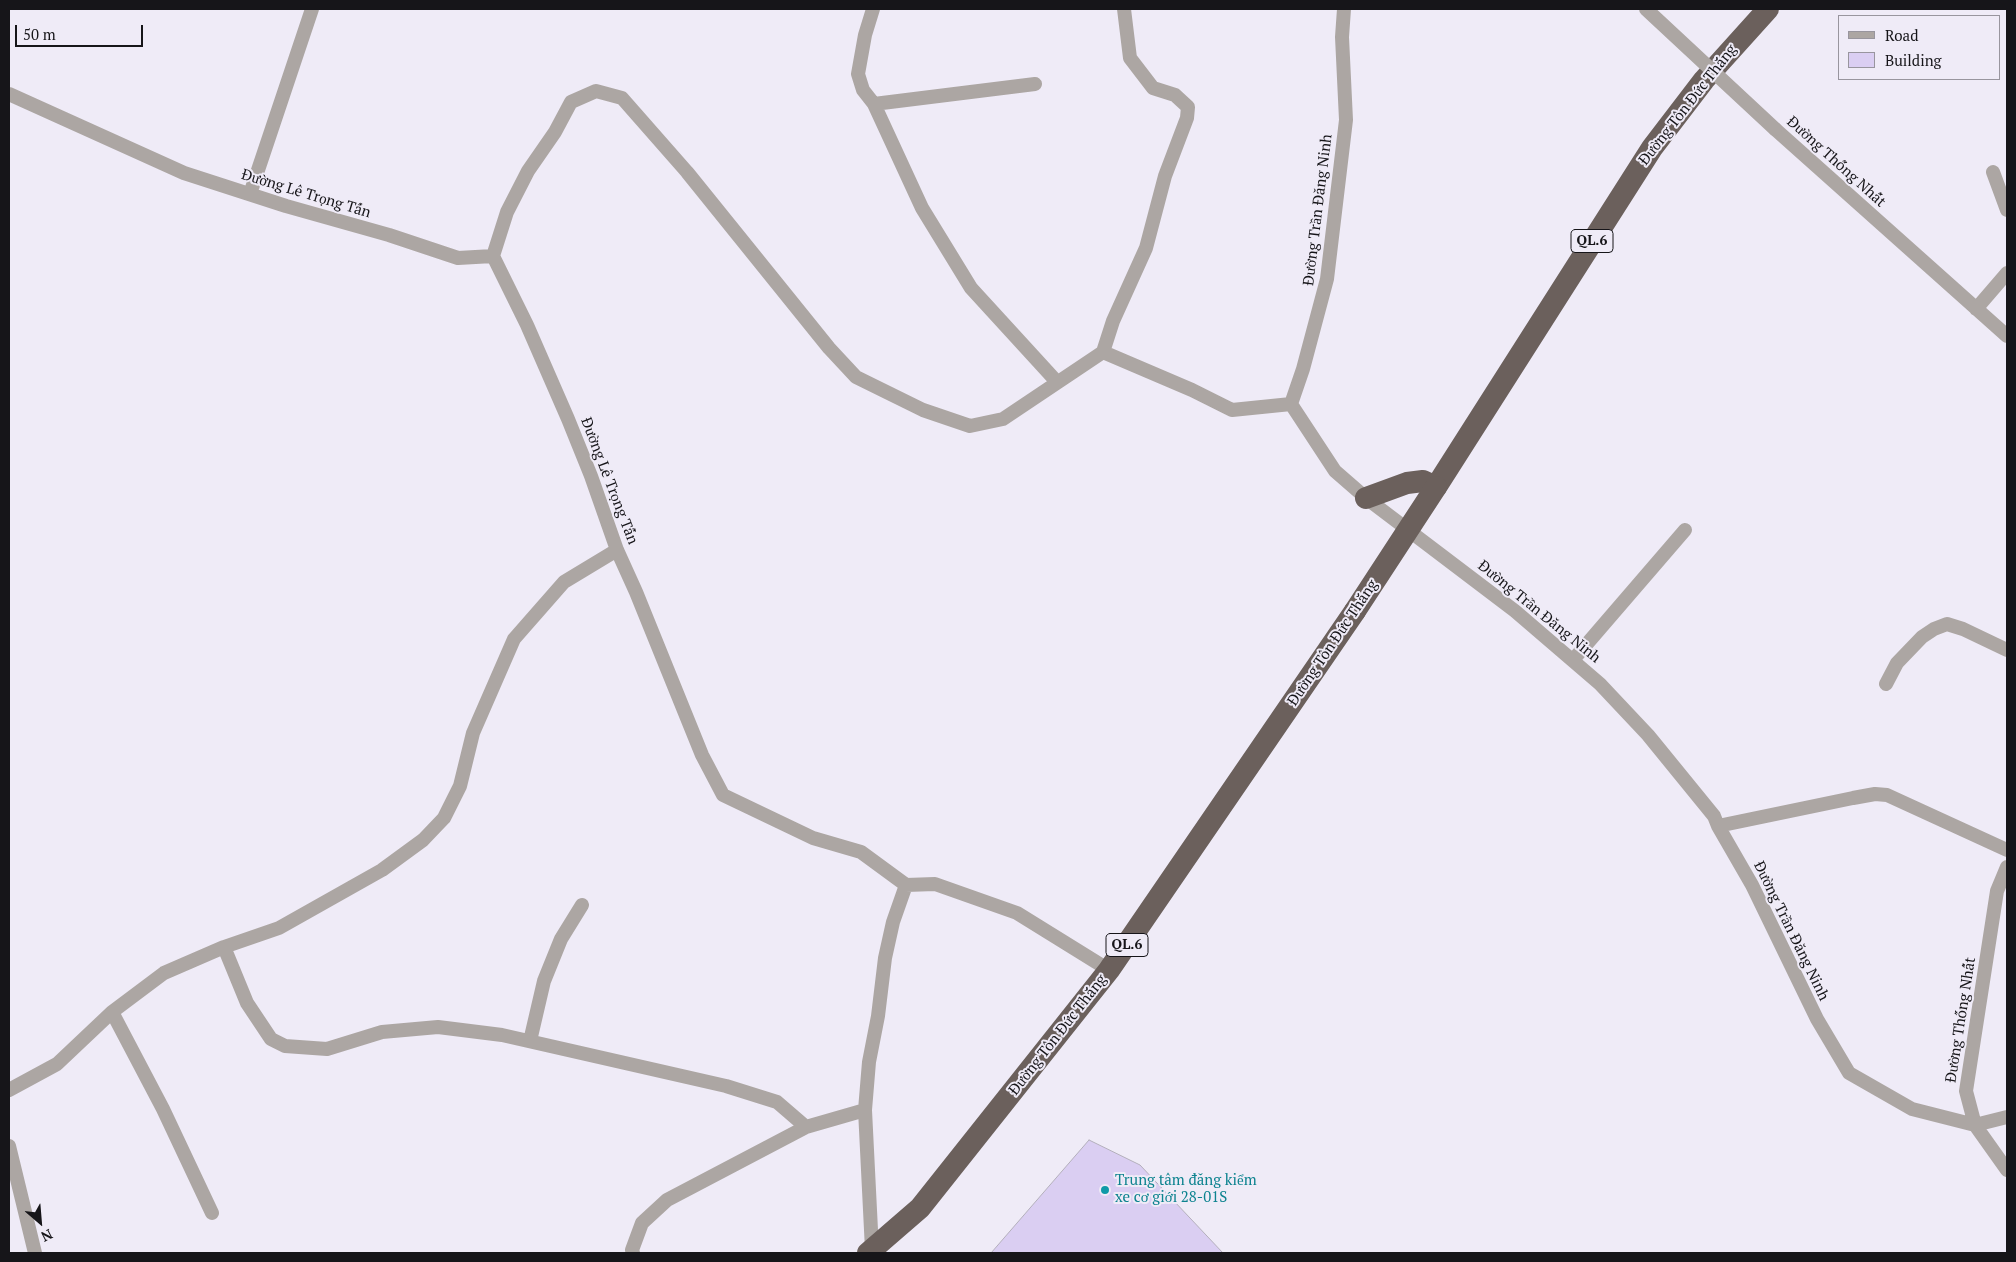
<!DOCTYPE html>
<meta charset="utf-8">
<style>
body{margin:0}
#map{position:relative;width:2016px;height:1262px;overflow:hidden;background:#efebf7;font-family:"PT Serif",serif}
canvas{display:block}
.frame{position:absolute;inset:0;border:10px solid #161519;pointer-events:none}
.legend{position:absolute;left:1838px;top:15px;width:162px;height:65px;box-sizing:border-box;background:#efebf7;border:1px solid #98959e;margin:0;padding:6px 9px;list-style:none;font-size:15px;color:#161519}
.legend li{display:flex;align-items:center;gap:10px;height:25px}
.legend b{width:25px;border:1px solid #98959e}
.north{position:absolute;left:15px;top:1197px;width:50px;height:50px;-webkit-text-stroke:4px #efebf7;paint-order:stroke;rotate:153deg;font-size:14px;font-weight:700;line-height:20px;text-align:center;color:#161519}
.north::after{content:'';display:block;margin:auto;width:18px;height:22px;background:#161519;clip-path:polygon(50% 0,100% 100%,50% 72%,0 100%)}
.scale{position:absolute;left:15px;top:25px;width:128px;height:22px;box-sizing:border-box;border:2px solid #161519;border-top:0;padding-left:6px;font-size:15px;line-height:18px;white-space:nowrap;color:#161519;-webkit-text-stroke:4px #efebf7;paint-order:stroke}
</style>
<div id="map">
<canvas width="2016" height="1262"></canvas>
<div class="frame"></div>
<ul class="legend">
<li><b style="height:6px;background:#aca6a3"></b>Road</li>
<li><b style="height:14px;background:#dacef2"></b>Building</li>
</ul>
<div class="north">N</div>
<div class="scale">50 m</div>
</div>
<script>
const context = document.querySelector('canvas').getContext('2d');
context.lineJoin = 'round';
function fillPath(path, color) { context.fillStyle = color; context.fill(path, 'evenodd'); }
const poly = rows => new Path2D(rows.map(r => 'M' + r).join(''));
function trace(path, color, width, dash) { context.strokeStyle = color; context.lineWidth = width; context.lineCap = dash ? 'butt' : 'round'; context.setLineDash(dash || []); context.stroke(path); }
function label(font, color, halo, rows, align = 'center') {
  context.font = font + ' "PT Serif",serif'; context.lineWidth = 4; context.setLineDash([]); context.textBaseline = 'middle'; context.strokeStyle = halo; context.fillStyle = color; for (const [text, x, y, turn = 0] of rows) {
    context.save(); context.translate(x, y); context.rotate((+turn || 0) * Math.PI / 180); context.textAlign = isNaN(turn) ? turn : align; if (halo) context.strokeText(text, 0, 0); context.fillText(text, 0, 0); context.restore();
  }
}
const building = poly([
 [1089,1140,1140,1165,1223,1253,991,1253,1089,1140]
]);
const minor = poly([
 [873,9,865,35,858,74,863,90,874,104,922,208,971,288,1057,382],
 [1344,9,1342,37,1346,120,1327,279,1303,369,1291,404,1335,471,1366,498,1515,611,1600,684,1648,735,1714,816,1718,826,1752,885,1817,1019,1849,1073,1912,1109,1975,1125,2007,1117],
 [9,94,184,173,286,206,389,235,458,258,493,256,527,325,568,419,591,476,617,550,636,592,702,755,723,795,813,838,861,852,906,885,935,884,1017,913,1109,970],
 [874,104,1035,84],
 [1775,129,2007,336],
 [1993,172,2007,210],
 [250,194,312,9],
 [493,256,507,212,528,171,555,132,571,102,596,91,622,98,687,172,829,348,856,377,923,410,970,426,1003,419,1103,352,1192,390,1232,410,1291,404],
 [1976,309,2007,273],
 [1103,352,1113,321,1146,248,1165,176,1187,118,1188,107,1175,95,1153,88,1130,58,1124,9],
 [1573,660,1685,530],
 [1886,684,1897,663,1922,637,1934,629,1947,624,1963,629,2007,650],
 [1718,826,1853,798,1875,794,1887,795,2007,850],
 [2007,867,1997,891,1966,1091,1975,1125,2007,1170],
 [224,947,247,1003,271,1039,285,1046,327,1049,382,1032,438,1027,502,1035,726,1086,777,1102,806,1127],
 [112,1012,163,1109,212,1213],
 [530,1041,544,981,561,939,582,905],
 [9,1090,57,1064,112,1012,164,973,224,947,279,928,382,870,423,840,444,818,460,786,473,733,514,639,564,582,617,550],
 [9,1146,35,1253],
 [872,1250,865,1110,869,1062,878,1016,885,958,893,922,906,885],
 [633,1253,632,1250,642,1223,667,1200,806,1127,865,1110]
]);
const trunk = poly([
 [1366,498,1407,483,1423,481,1436,487,1652,148,1704,80,1768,9],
 [868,1253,920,1208,1109,970,1355,611]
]);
const minorBridge = poly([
 [1646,9,1775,129]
]);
const trunkBridge = poly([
 [1355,611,1436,487]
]);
const markers = [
 [1105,1190,5,"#0f9aa8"]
];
const shields = [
 [1592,241,42],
 [1127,945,42]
];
const shieldNames = [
 ["QL.6",1592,241],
 ["QL.6",1127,945]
];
const streetNames = [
 ["Đường Tôn Đức Thắng",1688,105,-52],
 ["Đường Thống Nhất",1836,162,42],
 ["Đường Lê Trọng Tấn",306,194,17],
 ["Đường Trần Đăng Ninh",1318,210,-83],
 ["Đường Lê Trọng Tấn",609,481,69],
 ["Đường Trần Đăng Ninh",1539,612,39],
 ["Đường Tôn Đức Thắng",1333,643,-56],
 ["Đường Trần Đăng Ninh",1791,931,64],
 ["Đường Thống Nhất",1961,1020,-81],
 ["Đường Tôn Đức Thắng",1058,1035,-52]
];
const cultureNames = [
 ["Trung tâm đăng kiểm",1115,1181],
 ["xe cơ giới 28-01S",1115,1198]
];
fillPath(building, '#dacef2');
trace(building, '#b3afbb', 1);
trace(minor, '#aca6a3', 14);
trace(trunk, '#6b605c', 22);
trace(minorBridge, '#aca6a3', 14);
trace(trunkBridge, '#6b605c', 22);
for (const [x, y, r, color] of markers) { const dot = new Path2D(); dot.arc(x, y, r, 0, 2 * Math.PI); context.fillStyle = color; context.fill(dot); trace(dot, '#efebf7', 2); }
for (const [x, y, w] of shields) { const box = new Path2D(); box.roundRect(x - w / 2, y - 11.5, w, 23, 4); context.fillStyle = '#efebf7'; context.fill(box); trace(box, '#161519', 1); }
label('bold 14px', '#161519', null, shieldNames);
label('15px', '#161519', '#efebf7', streetNames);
label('15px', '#0d838f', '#efebf7', cultureNames, 'left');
</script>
